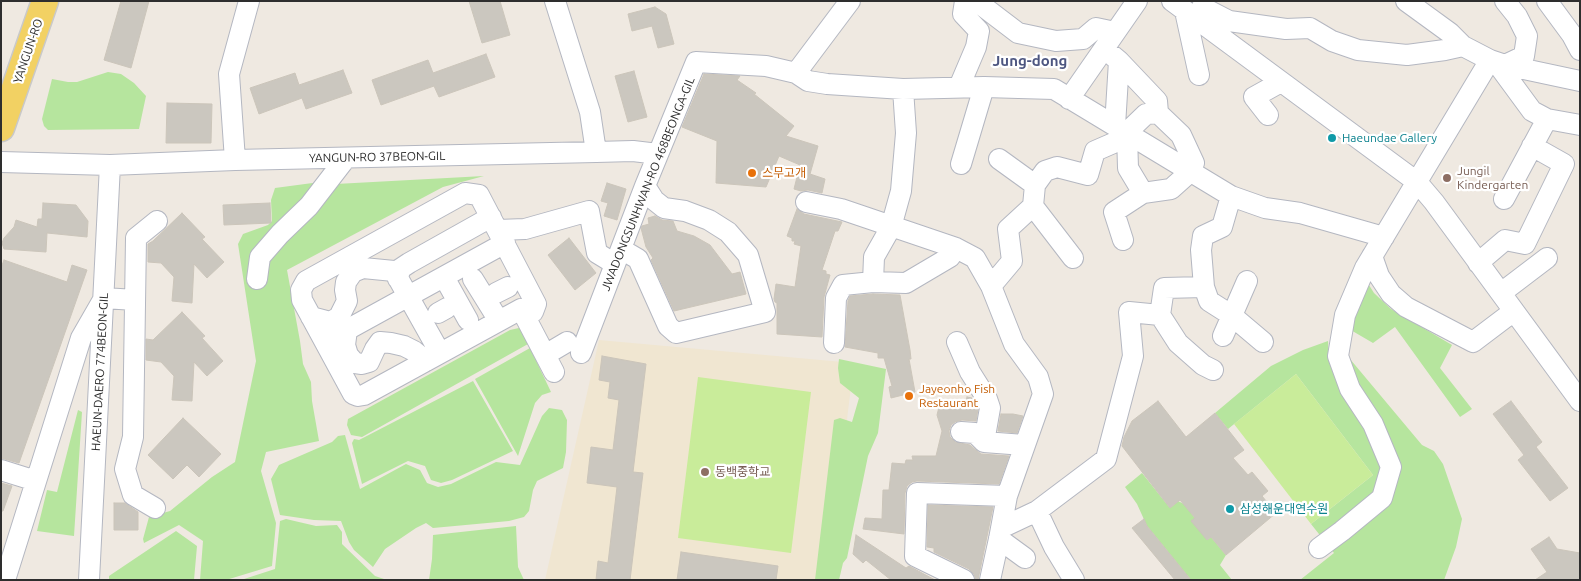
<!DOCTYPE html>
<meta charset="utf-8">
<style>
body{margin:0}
#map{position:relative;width:1581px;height:581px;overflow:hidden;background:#efe9e1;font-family:Ubuntu,sans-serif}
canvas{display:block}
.frame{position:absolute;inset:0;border:2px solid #2e2e2e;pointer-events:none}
</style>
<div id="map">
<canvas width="1581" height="581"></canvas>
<div class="frame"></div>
</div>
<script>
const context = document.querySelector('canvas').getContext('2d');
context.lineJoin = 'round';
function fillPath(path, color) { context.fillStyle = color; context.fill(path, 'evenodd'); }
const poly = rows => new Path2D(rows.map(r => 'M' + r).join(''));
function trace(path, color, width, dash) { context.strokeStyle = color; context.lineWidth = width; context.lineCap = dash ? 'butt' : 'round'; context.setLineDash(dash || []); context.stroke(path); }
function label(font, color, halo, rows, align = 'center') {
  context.font = font + ' Ubuntu,"Noto Sans KR",sans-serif'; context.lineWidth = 4.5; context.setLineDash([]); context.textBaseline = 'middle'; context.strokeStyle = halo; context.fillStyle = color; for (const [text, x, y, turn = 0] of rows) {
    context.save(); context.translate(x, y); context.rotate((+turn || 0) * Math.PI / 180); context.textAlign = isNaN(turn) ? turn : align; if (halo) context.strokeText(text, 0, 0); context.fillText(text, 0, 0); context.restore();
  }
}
const education = poly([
 [599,340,854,363,827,580,545,580]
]);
const green = poly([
 [108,72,121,74,134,83,146,96,139,129,48,130,44,126,42,119,52,79,68,82,77,82],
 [484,176,443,187,287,270,300,341,303,364,311,382,312,401,319,441,266,452,261,471,276,523,272,566,226,580,200,580,203,541,179,525,144,543,143,539,149,517,170,511,212,477,235,462,256,361,238,244,243,234,268,225,272,221,271,200,275,188,320,182,336,184],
 [1367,282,1374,293,1391,309,1452,345,1440,368,1472,409,1460,417,1395,327,1373,343,1349,329],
 [519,328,525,334,528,344,362,437,351,435,347,425,348,419,510,330],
 [1328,341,1329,357,1350,359,1422,445,1434,451,1443,464,1462,519,1456,547,1444,580,1300,580,1334,553,1311,524,1373,475,1296,374,1228,429,1215,413,1271,366,1303,350],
 [530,348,551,392,542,395,535,403,518,456,475,379],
 [839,359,886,369,878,433,868,456,847,558,843,563,839,580,815,580,834,420,840,418,852,422,859,398,840,383,838,368],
 [473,381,513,451,452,480,441,483,431,480,425,466,408,461,362,484,352,443,354,439,359,440],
 [549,408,562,410,567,420,566,452,563,468,537,481,533,490,529,511,524,517,509,521,433,528,426,523,416,528,385,549,373,567,354,550,349,542,341,521,314,520,280,515,271,479,279,465,332,442,338,436,345,435,360,489,406,464,420,470,427,483,438,487,451,484,496,462,520,465,542,416],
 [78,410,82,412,74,536,37,531,47,490,57,492],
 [1142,473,1170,508,1178,501,1184,504,1195,518,1207,540,1211,537,1226,555,1220,565,1232,580,1191,580,1147,526,1137,504,1125,487],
 [286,519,316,526,337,525,342,532,342,544,375,576,387,580,241,580,275,569,280,521],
 [516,526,518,567,524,580,429,580,432,559,433,535],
 [176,531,197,546,194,580,109,580,109,576]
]);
const pitch = poly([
 [1296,374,1373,475,1311,524,1234,424],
 [698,377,811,392,791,553,678,538]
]);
const building = poly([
 [121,1,149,1,131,68,104,60,121,1],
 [469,1,500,1,510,35,482,43,469,1],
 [655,7,666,14,674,44,658,48,652,26,632,31,628,14,655,7],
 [486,54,495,77,439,97,434,86,381,105,372,80,428,60,433,73,486,54],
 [343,70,352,93,306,109,302,98,259,114,250,88,295,73,299,85,343,70],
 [634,71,647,117,628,122,615,76,634,71],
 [704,74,740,76,737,80,756,93,754,94,794,126,786,136,818,146,810,174,825,179,822,193,808,190,801,191,794,189,800,165,779,156,766,187,716,183,717,141,682,127,704,74],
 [167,103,212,104,211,143,166,143,167,103],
 [607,183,626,189,617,220,604,216,608,203,601,201,607,183],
 [43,203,76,205,88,221,87,237,47,233,46,252,4,249,2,243,4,238,14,227,16,220,37,227,38,219,42,219,43,203],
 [270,203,271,223,224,225,223,205,270,203],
 [797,209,804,214,842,222,838,231,835,231,822,270,826,271,826,274,830,275,824,297,822,337,777,334,777,303,775,302,774,299,776,284,795,287,801,246,794,244,795,241,792,241,792,238,787,236,797,209],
 [182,213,205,237,202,239,224,262,207,278,194,264,192,303,172,301,174,277,161,263,148,262,148,244,153,241,182,213],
 [655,216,662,220,673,221,677,231,694,236,710,245,732,274,740,272,746,294,674,311,651,260,653,258,646,247,641,228,642,226,649,224,648,218,655,216],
 [569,238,596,273,575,290,548,255,569,238],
 [4,260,67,282,72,265,87,270,19,463,1,458,1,268,4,260],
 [873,294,900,295,910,350,911,359,909,359,915,392,891,398,889,387,892,386,884,358,878,358,878,353,845,347,848,301,850,296,873,294],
 [182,312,205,336,202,338,223,361,207,376,194,362,192,401,172,400,174,376,161,362,146,360,146,339,153,340,182,312],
 [602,356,646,364,633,472,643,473,630,580,596,580,598,561,608,563,617,487,587,483,591,447,613,450,619,400,608,398,610,382,599,380,602,356],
 [967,397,972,398,976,404,978,409,976,421,962,420,955,422,951,425,949,431,950,437,955,442,970,445,977,451,981,454,1009,456,999,484,917,481,912,482,907,486,905,493,904,534,863,529,865,518,882,519,883,490,889,490,892,463,905,464,906,460,913,460,912,456,936,456,942,431,937,415,940,403,953,407,954,403,965,406,967,397],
 [1158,401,1186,437,1215,413,1244,450,1233,458,1248,475,1252,472,1268,491,1262,496,1276,513,1226,555,1211,537,1207,540,1191,521,1195,518,1180,500,1170,508,1122,446,1124,437,1132,421,1158,401],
 [1511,401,1542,442,1536,447,1568,488,1550,501,1518,460,1524,455,1493,414,1511,401],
 [1001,414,1013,414,1023,416,1017,433,998,431,1001,414],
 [183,418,221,454,199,477,187,465,173,479,148,455,183,418],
 [1,483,12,486,3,511,1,511,1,483],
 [114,503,125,503,138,512,138,530,114,530,114,503],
 [928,505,993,507,978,580,976,580,974,574,969,569,934,552,934,548,927,547,928,505],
 [1144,519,1147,526,1191,580,1175,580,1132,528,1144,519],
 [856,535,906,568,909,566,935,580,891,580,866,560,863,563,853,554,856,535],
 [1549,537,1557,549,1580,553,1580,580,1535,580,1547,572,1531,549,1549,537],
 [681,552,778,566,776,580,677,580,681,552]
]);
const minor = poly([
 [976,1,1018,33,1056,41,1083,39,1096,28,1115,32],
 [1172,1,1417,182,1434,202,1580,401],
 [1406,1,1450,33,1463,46,1490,60,1505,65,1580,81],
 [1505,1,1517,16,1527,36,1524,56,1505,65],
 [1547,1,1572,35,1580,50],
 [1202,7,1229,21,1286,29,1310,28,1332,41,1358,50,1407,55,1445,50,1463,46],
 [1185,11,1199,75],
 [1113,56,1119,61,1115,126],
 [1119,61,1157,101,1158,113,1181,135,1194,163,1190,172,1171,189,1143,193,1114,212,1123,240],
 [1496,62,1532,111,1547,119,1504,199],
 [796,73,850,1],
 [959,87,976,47,979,31,963,14,965,1],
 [1069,99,1137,1],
 [1268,115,1254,97,1281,82],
 [1547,119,1580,125],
 [1127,134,1128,168,1143,193],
 [596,152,633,151,658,154],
 [999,159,1035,185],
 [235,160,229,74,249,1],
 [1,162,110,165,235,160,596,152,590,112,555,1],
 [961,164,984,87],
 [465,193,479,195,536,304,533,312,521,309,364,395,358,396,353,394,302,300,301,290,306,281,465,193],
 [806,202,841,209,956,248,975,258,991,286,1014,344,1038,377,1043,394,1007,496,999,539,990,580],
 [1033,206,1073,258],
 [498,230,525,229,589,211,597,253,615,264],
 [621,249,638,259,668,326,676,333,765,312,748,255,728,232,709,220,685,211,664,208,654,200,645,186],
 [1372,256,1379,276,1391,294,1406,307,1473,342,1514,311],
 [1478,263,1505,240,1525,244,1564,164,1532,146],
 [444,277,468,320],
 [257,279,260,257,280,234,309,206,346,158],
 [398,279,400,269,409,263,491,217],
 [473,279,499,321],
 [873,282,874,257,891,227,901,191,906,133,903,89],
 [991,286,1012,261,1008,229,1033,206,1035,185,1045,171,1057,167,1088,175,1095,151,1118,141,1146,114,1158,113],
 [1204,287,1209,301,1231,315,1263,342],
 [496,293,508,287],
 [1501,293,1547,258],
 [521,309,554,372],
 [438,313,447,308],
 [1160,315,1178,343,1203,365,1213,370],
 [311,317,330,322,339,317,347,301,345,290,346,282,353,272,363,268,394,271,440,353],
 [347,330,345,345,348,355,355,363,362,364,369,362,375,349,380,342,391,343,404,346,414,351,426,361],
 [1223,336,1247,281],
 [325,342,505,243],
 [957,342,970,372,987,399,990,408,984,442],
 [834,343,836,298,843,285,873,282,906,283,950,257,956,248],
 [581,353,645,186,696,62,766,66,796,73,808,81,827,84,903,89,984,87,1054,89,1231,196,1265,208,1300,213,1384,237],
 [545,355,567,342],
 [961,432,975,433,984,442,1024,445],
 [1,470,36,481],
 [155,508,133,495,125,469,133,437,136,238,157,221],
 [1037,511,1054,547,1074,580],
 [1001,528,1037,511,1106,459,1133,356,1129,312,1160,315,1164,288,1204,287,1201,250,1203,236,1222,227,1231,196],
 [999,539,1025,558],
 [1319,548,1342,531,1382,498,1391,467,1373,424,1350,389,1338,356,1345,315,1365,268,1490,60],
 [5,580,81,338,104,298,135,300],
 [89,580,110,165],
 [964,580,915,556,917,493,1007,496]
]);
const major = poly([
 [1,128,45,1]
]);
const markers = [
 [1332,138,5,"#0f9aa8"],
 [752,173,5,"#e8710a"],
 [1447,178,5,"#8d6e63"],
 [909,396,5,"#e8710a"],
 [705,472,5,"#8d6e63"],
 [1230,509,5,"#0f9aa8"]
];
const streetNames = [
 ["YANGUN-RO",28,51,-71],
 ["YANGUN-RO 37BEON-GIL",377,157,-1],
 ["JWADONGSUNHWAN-RO 468BEONGA-GIL",648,184,-68],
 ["HAEUN-DAERO 774BEON-GIL",100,372,-87]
];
const cultureNames = [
 ["Haeundae Gallery",1342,138],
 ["삼성해운대연수원",1240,509]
];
const educationNames = [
 ["Jungil",1457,171],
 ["Kindergarten",1457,185],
 ["동백중학교",715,472]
];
const foodNames = [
 ["스무고개",762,173],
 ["Jayeonho Fish",919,389],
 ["Restaurant",919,403]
];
const quarterNames = [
 ["Jung-dong",1030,61]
];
fillPath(education, '#f0e6d1');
fillPath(green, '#b6e59e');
fillPath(pitch, '#c9ec9a');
fillPath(building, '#cbc7bf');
trace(building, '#cbc5ba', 1);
trace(minor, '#b4b7c1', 22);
trace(major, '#c9c9c9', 29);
trace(minor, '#fff', 20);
trace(major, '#f2d163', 26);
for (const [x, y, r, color] of markers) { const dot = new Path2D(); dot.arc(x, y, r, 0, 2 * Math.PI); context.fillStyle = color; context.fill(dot); trace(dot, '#fff', 2); }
label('12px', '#2e2e2e', '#fff', streetNames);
label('12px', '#0d838f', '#fff', cultureNames, 'left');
label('12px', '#785e54', '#fff', educationNames, 'left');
label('12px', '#c56008', '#fff', foodNames, 'left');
label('bold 15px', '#4d5680', '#fff', quarterNames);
</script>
